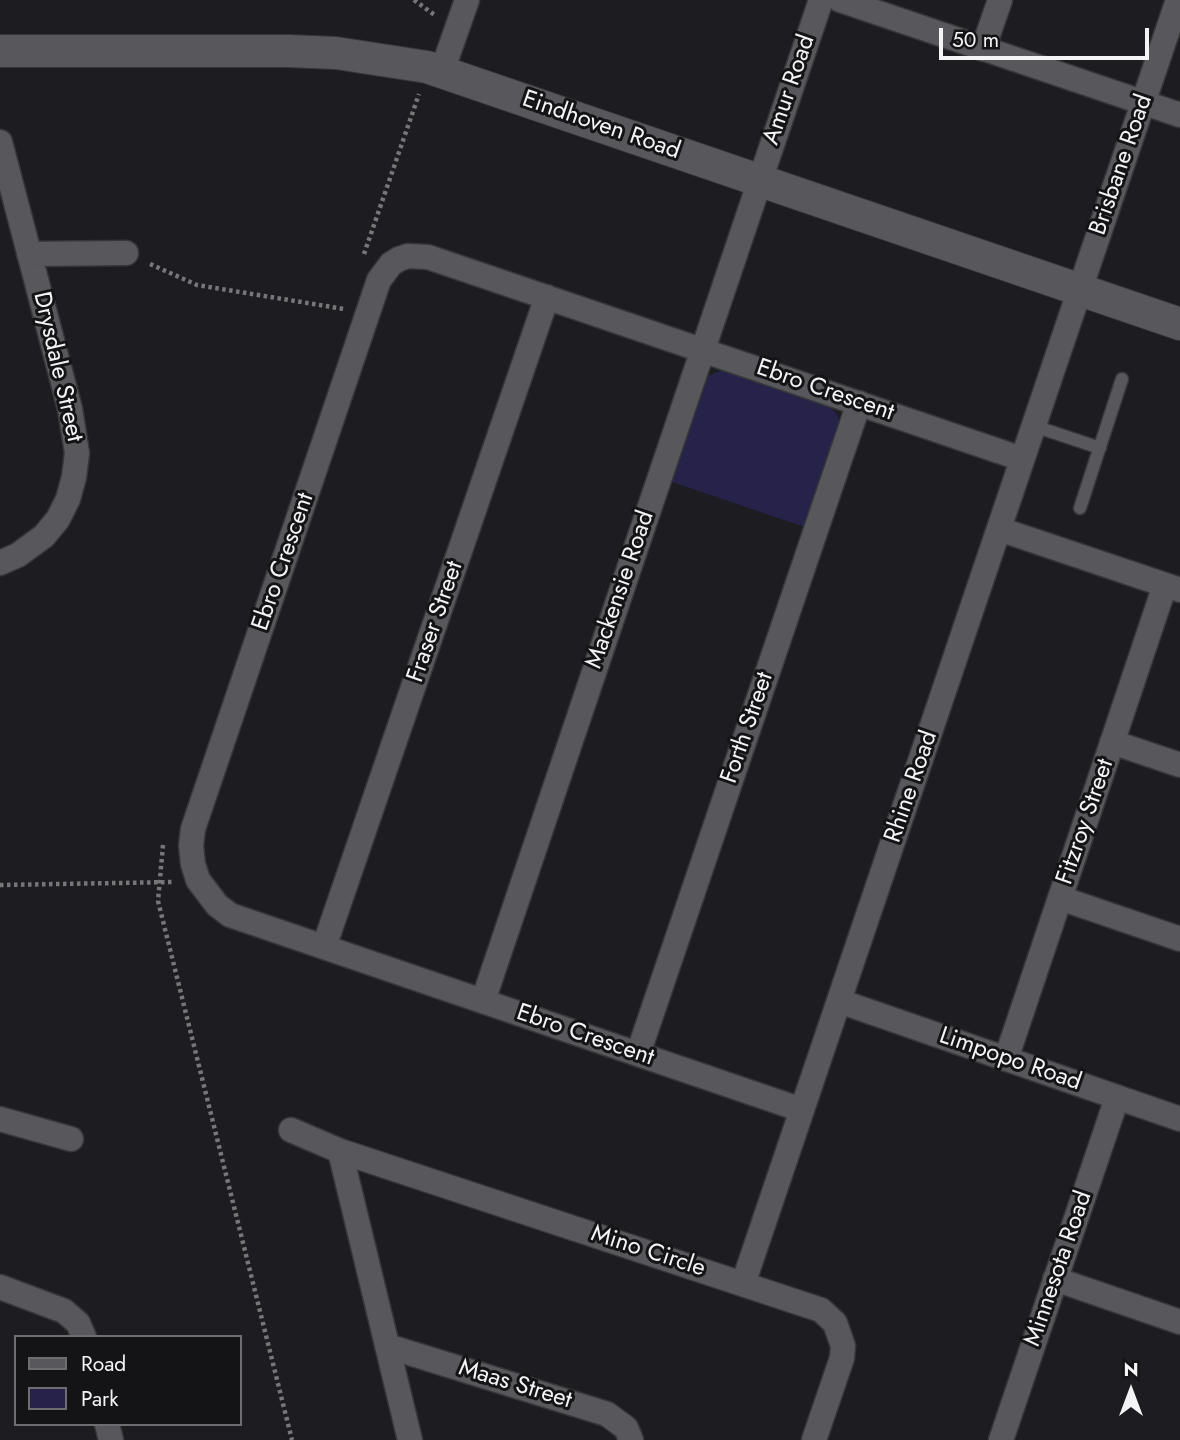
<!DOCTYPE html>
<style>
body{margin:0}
#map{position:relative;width:1180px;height:1440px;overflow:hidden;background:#1d1d21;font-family:Jost,sans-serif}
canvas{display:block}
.legend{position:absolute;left:14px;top:1335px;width:228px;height:91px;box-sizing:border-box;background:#141417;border:2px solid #6e6e70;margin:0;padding:9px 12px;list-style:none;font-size:21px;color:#f4f4f6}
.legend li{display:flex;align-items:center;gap:14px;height:35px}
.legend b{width:35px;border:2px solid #6e6e70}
.north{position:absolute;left:1096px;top:1356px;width:70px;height:70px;-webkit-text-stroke:5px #141417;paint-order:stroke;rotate:0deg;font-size:19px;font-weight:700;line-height:28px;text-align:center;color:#f4f4f6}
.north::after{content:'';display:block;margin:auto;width:24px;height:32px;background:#f4f4f6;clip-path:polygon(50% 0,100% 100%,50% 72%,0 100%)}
.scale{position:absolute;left:939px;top:28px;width:210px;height:32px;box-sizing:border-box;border:4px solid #f4f4f6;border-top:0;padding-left:9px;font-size:21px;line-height:24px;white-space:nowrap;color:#f4f4f6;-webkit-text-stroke:5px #141417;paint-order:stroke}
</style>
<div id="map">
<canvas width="1180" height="1440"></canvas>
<ul class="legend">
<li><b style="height:9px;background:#58585c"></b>Road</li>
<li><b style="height:19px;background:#26224a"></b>Park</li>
</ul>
<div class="north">N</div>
<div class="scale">50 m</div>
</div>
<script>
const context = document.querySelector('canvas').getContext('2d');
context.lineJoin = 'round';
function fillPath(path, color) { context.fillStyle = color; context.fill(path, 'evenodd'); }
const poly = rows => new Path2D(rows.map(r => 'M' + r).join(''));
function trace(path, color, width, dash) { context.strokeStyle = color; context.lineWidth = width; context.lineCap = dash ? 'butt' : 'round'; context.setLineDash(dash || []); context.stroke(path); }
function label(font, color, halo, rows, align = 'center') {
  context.font = font + ' Jost,sans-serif'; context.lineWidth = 6; context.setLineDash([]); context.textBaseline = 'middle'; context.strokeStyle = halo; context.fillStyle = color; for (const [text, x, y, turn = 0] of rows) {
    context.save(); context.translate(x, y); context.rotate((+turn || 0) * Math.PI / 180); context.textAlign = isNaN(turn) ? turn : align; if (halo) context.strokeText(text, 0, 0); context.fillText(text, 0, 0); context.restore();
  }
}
const green = poly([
 [722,370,827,403,838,416,839,424,805,527,669,481,703,381,708,376]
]);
const path = poly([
 [414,0,436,16],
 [364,254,419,94],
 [150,264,197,285,344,309],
 [163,845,158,901,292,1440],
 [0,885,174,882]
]);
const service = poly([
 [1034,426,1100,448],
 [1080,508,1122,379]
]);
const minor = poly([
 [840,0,1180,115],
 [983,49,1000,0],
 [442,71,467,0],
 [0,142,70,409,77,453,74,477,68,499,58,519,44,536,18,555,0,563],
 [29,254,126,253],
 [999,529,1180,590],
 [1112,742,1180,765],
 [1060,898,1180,939],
 [324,947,547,297],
 [483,1001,821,0],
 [839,1001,1180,1119],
 [638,1054,859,403],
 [1006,1059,1165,585],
 [802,1110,230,915,217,905,198,880,193,864,191,846,193,829,379,280,391,264,399,259,408,256,428,257,1022,459],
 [0,1119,71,1139],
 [291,1130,340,1151,821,1310,835,1323,843,1346,842,1358,814,1440],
 [340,1151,410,1440],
 [1055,1279,1180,1322],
 [743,1284,1178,0],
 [0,1287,64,1311,78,1323,84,1337],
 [387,1346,607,1414,626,1428,631,1440],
 [107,1424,111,1440],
 [1001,1440,1117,1098]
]);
const tertiary = poly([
 [0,51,288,51,336,53,427,67,1180,324]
]);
const streetNames = [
 ["Amur Road",790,90,-71],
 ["Eindhoven Road",601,126,19],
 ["Brisbane Road",1122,165,-71],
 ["Drysdale Street",57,367,77],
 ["Ebro Crescent",825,391,19],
 ["Ebro Crescent",284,562,-71],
 ["Mackensie Road",621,590,-71],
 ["Fraser Street",436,622,-71],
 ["Forth Street",748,728,-71],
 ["Rhine Road",912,787,-71],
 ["Fitzroy Street",1086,822,-71],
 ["Ebro Crescent",585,1036,19],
 ["Limpopo Road",1010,1060,19],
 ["Mino Circle",648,1252,18],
 ["Minnesota Road",1059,1269,-71],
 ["Maas Street",515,1385,17]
];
fillPath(green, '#26224a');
trace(service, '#363739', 15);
trace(minor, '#363739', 27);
trace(tertiary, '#363739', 34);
trace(path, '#77777a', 4.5, [3.5, 3.5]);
trace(service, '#58585c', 12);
trace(minor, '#58585c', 24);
trace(tertiary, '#58585c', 32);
label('24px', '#f4f4f6', '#141417', streetNames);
</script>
